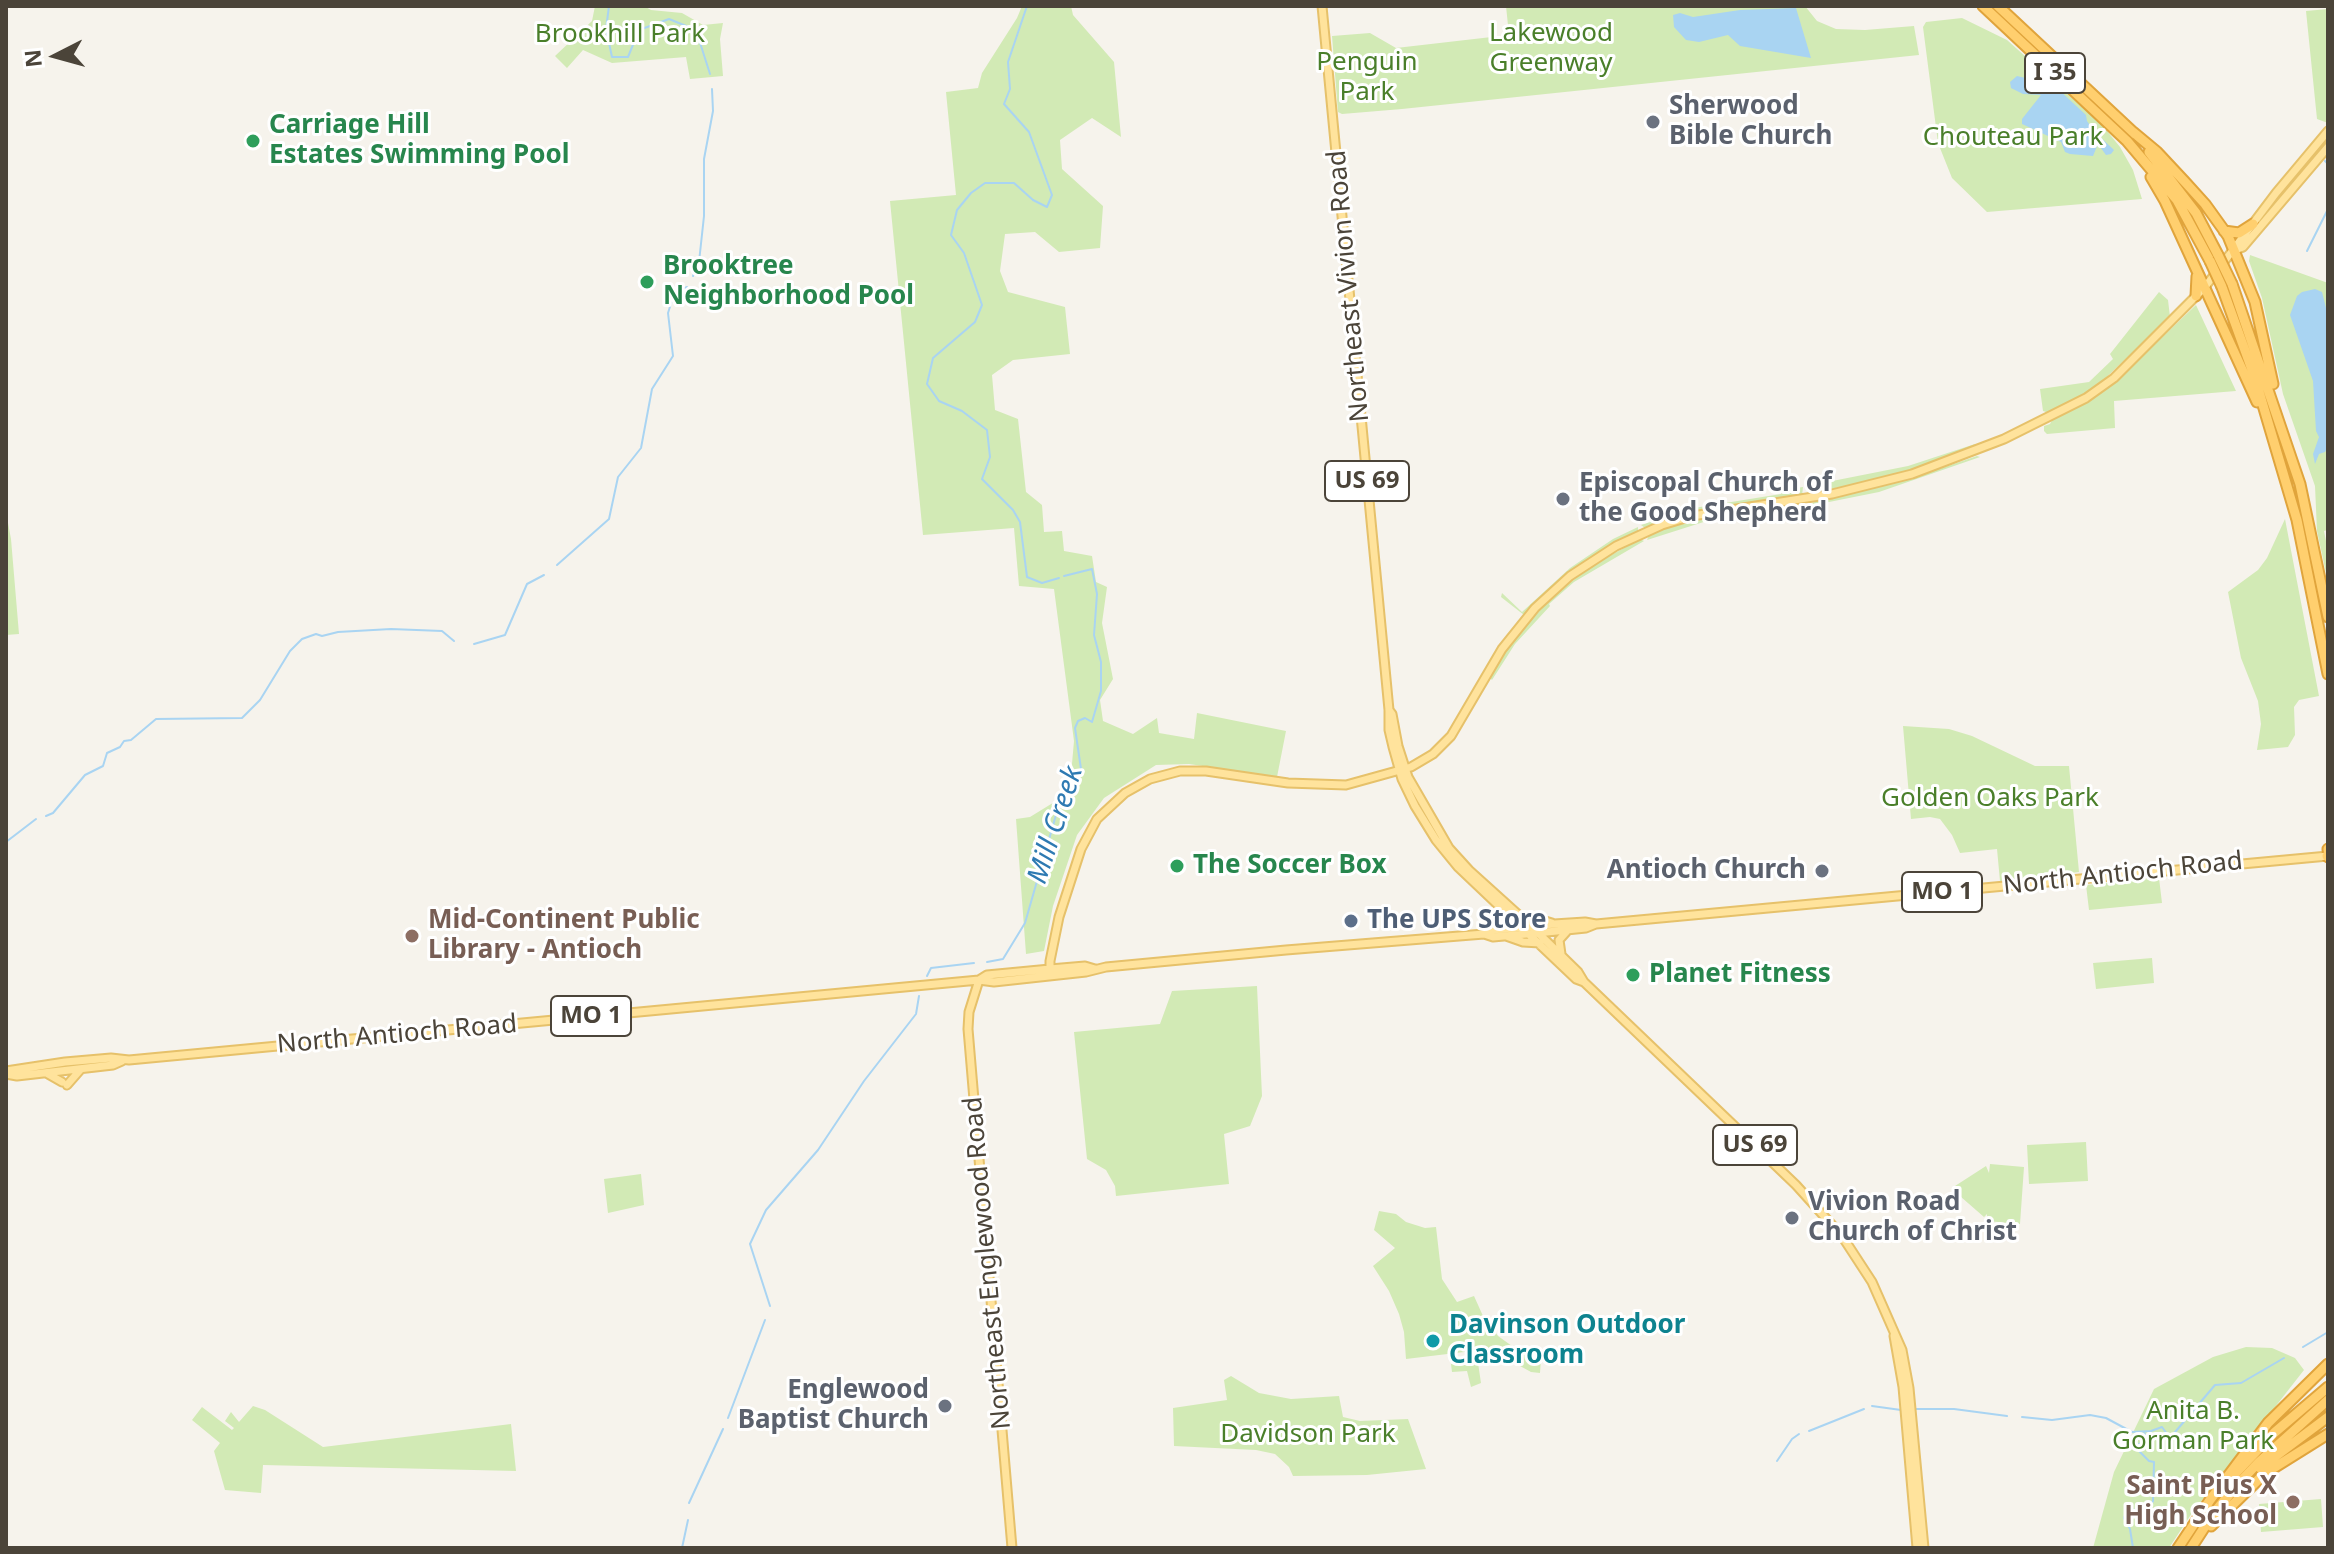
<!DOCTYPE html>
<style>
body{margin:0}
#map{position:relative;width:2334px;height:1554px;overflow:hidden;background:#f6f3ec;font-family:"Noto Sans",sans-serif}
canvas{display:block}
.frame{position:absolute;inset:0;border:8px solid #4b4439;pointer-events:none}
.north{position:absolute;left:16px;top:16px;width:80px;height:80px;-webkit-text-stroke:6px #fff;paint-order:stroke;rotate:264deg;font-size:22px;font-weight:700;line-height:32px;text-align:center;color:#4b4439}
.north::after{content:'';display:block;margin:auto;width:28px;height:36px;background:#4b4439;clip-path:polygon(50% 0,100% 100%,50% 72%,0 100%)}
</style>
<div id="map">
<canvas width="2334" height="1554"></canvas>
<div class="frame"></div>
<div class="north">N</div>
</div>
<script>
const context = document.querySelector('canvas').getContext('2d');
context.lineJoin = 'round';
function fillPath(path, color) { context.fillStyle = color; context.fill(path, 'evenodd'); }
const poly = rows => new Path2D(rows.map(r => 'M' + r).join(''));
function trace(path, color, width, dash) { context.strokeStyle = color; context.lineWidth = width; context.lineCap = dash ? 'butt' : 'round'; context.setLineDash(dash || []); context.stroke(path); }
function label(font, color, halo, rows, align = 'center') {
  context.font = font + ' "Noto Sans",sans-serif'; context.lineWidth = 6; context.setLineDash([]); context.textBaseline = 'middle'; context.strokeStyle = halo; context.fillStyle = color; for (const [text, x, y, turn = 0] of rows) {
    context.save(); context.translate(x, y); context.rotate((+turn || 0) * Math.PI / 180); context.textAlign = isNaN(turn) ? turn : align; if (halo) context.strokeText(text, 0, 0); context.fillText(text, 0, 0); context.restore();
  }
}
const green = poly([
 [595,6,644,6,651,10,682,13,703,25,723,23,720,39,723,76,690,79,686,57,612,63,583,50,567,68,555,56,592,21],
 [1022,6,1071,6,1073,15,1114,62,1121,137,1092,118,1060,140,1062,169,1103,206,1100,248,1059,252,1035,232,1005,234,1000,271,1008,292,1065,307,1070,354,1013,360,992,375,995,410,1018,419,1026,492,1042,505,1044,532,1062,531,1064,551,1092,556,1096,582,1107,587,1102,623,1113,679,1100,700,1103,721,1133,734,1157,718,1159,733,1194,739,1197,713,1286,731,1277,777,1189,764,1156,765,1104,798,1077,835,1053,906,1044,951,1026,954,1016,819,1030,817,1056,801,1071,775,1074,741,1054,589,1019,586,1014,528,923,535,890,201,956,195,946,92,978,88,982,73,1017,18],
 [1506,6,1805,6,1817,21,1836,29,1865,30,1914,26,1919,55,1402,109,1342,114,1338,112,1332,36,1370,33,1396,48,1509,35],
 [2328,9,2328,123,2317,119,2306,11],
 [1962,18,2007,40,2103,126,2120,147,2133,170,2142,199,1987,212,1952,178,1938,143,1923,27,1926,22],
 [2250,255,2328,283,2328,530,2324,531,2328,551,2328,582,2317,531,2315,486,2283,394,2262,298,2249,261],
 [2159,292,2168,300,2170,317,2097,386,2049,413,2043,411,2040,389,2089,382,2113,359,2110,354],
 [2196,305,2236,391,2114,401,2115,428,2047,434,2044,431,2044,426,2050,424,2052,420,2086,402,2114,383],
 [1975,444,1976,447,1892,476,1808,494,1807,486,1908,466],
 [1977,456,1980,457,1879,492,1809,506,1811,503,1907,480],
 [1803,487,1802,496,1711,508,1645,528,1641,525,1694,508,1781,494,1782,490],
 [1802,504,1805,511,1770,516,1768,512,1713,519,1647,540,1649,535,1666,528,1703,517],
 [6,512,11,539,19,634,6,635],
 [2285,519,2319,696,2299,700,2294,707,2295,735,2288,747,2257,750,2261,724,2258,701,2241,658,2228,592,2258,570,2267,558],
 [1638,527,1638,531,1605,548,1569,573,1524,615,1501,597,1502,593,1522,612,1570,568,1613,539],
 [1640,539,1644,541,1574,582,1549,604,1550,606,1515,644,1492,680,1490,678,1512,642,1547,602,1588,568],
 [1903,726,1949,729,1972,736,2035,766,2069,766,2079,872,2000,881,1997,849,1960,853,1952,835,1940,819,1930,817,1911,819],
 [2159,878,2162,903,2089,910,2086,885],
 [2152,958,2154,983,2096,989,2093,963],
 [1257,986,1262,1096,1250,1126,1224,1134,1229,1184,1116,1196,1115,1186,1106,1170,1087,1159,1074,1032,1160,1024,1172,991],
 [2086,1142,2088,1181,2029,1184,2027,1145],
 [1990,1164,2024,1167,2020,1224,1987,1221,1987,1214,1984,1217,1953,1190,1955,1186,1986,1166,1989,1173],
 [641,1174,644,1205,608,1213,604,1179],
 [1379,1211,1396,1214,1406,1222,1425,1228,1436,1227,1442,1279,1457,1302,1474,1296,1483,1316,1498,1336,1512,1346,1541,1358,1540,1373,1531,1372,1489,1349,1406,1359,1404,1332,1399,1314,1389,1291,1373,1266,1395,1248,1374,1230],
 [2246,1347,2272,1348,2295,1358,2304,1370,2192,1513,2169,1548,2093,1548,2114,1472,2154,1389,2213,1357],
 [1478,1363,1481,1383,1471,1387,1467,1371,1452,1372,1451,1364],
 [1231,1376,1259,1393,1291,1399,1339,1396,1343,1417,1360,1421,1408,1419,1426,1469,1367,1475,1293,1476,1289,1467,1275,1454,1256,1450,1174,1446,1173,1408,1227,1400,1224,1380],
 [253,1406,265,1410,323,1447,511,1424,516,1471,263,1465,261,1493,225,1490,214,1451,220,1443,192,1420,202,1407,232,1430,234,1428,225,1421,231,1412,239,1422],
 [2321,1499,2323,1527,2261,1532,2259,1504]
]);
const water = poly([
 [1796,8,1811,58,1740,46,1728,35,1699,42,1686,40,1674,27,1673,15,1680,13,1693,17,1740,10],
 [2017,76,2034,80,2044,76,2086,115,2087,121,2094,131,2114,150,2111,154,2106,155,2098,144,2093,156,2070,154,2065,152,2061,142,2022,124,2022,119,2041,95,2023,94,2011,88,2010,82],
 [2315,289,2322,292,2328,316,2328,446,2325,452,2319,454,2315,464,2313,454,2319,437,2316,431,2313,381,2290,315,2297,296,2302,292]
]);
const stream = poly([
 [609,6,606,29,612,57,628,57,639,30,669,19,696,30,710,74],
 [1027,6,1008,62,1010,89,1004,104,1029,132,1052,195,1047,207,1033,200,1014,183,985,183,971,193,957,210,951,235,964,253,982,305,975,322,933,358,927,384,939,401,962,411,987,430,990,457,982,479,1013,510,1020,522,1027,577,1042,583,1059,578],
 [2325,161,2328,164],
 [2307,251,2328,209],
 [693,276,699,262,704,216,704,159,713,111,712,89],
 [557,565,609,519,618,477,641,448,652,389,673,356,668,313,674,294,687,287],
 [474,644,505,635,527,584,544,575],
 [46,816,53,813,85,775,103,766,107,753,120,747,124,741,131,740,156,719,242,718,260,700,290,651,302,639,316,634,322,636,338,632,391,629,442,631,454,641],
 [6,842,36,819],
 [987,962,1003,959,1025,923,1060,801,1081,769,1075,728,1078,721,1085,718,1092,722,1101,691,1101,662,1094,635,1097,594,1092,569,1064,576],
 [927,976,931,968,974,963],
 [770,1306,750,1244,766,1210,818,1150,864,1081,916,1014,919,996],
 [2303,1347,2328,1332],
 [1872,1406,1901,1410],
 [1916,1409,1954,1409,2007,1416],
 [2022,1417,2052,1420,2090,1415,2106,1418,2132,1432,2151,1431,2162,1427,2170,1438,2215,1385,2241,1383,2284,1358],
 [728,1418,765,1320],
 [1809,1431,1864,1409],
 [1777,1461,1792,1439,1799,1434],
 [689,1503,723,1429],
 [682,1548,688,1520],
 [2133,1548,2130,1529,2124,1518,2126,1512,2133,1510,2139,1509,2146,1515,2153,1501,2154,1462,2149,1461,2137,1449,2137,1445,2147,1441,2144,1432]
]);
const major = poly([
 [1322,6,1389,710,1389,730,1393,747,1402,779,1415,806,1436,840,1458,867,1576,979,1584,982],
 [2235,250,2243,247,2328,147],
 [1389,710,1392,714,1398,746,1408,777,1449,848,1469,870,1531,926,1578,972,1584,982,1796,1185,1842,1236,1872,1282,1902,1350,1909,1388,1924,1548],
 [1521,917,1532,917,1552,923],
 [1484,934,1492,930,1554,924,1585,922,1596,924],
 [1506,936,1523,942,1540,943],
 [1561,954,1559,940,1568,930],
 [1050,976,1050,961,1059,917,1081,849,1097,819,1125,793,1150,779,1180,771,1206,771,1288,783,1346,785,1411,767,1433,754,1451,736,1502,649,1535,608,1570,576,1616,546,1662,525,1692,516,1832,494,1912,474,2004,439,2086,398,2114,378,2205,287,2276,193,2328,131],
 [979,980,969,1012,968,1029,1012,1548],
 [979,980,987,975,1050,969,1085,966,1095,969],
 [6,1071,65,1062,111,1058,129,1060,979,980,994,982,1086,972,1106,967,1286,950,1484,934,1493,937,1537,933,1586,928,1596,924,2328,856],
 [6,1074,17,1076,113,1065,122,1061],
 [48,1074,62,1082],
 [67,1085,81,1069],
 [1894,1336,1903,1387,1917,1548]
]);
const highway = poly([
 [1983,6,2127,141,2177,200,2210,261],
 [1998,6,2135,134],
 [2133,132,2157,152,2185,182,2205,204,2228,236,2255,302,2273,384],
 [2149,152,2196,213,2218,255],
 [2151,177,2165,201,2257,402],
 [2224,231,2239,233,2253,224],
 [2232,284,2300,484,2328,617],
 [2222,287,2255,378,2297,520,2328,674],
 [2196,296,2197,276],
 [2328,850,2328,849],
 [2327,856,2328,857],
 [2260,1468,2328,1417],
 [2232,1477,2274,1433,2328,1387],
 [2211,1526,2264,1474,2328,1434],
 [2178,1548,2210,1500,2268,1423,2328,1364],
 [2191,1548,2213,1514,2238,1484,2259,1462,2328,1400]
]);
const highwayBridge = poly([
 [2218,255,2232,284],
 [2210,261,2222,287]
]);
const markers = [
 [1653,122,8,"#6b7280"],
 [253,141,8,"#2e9e5b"],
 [647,282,8,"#2e9e5b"],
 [1563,499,8,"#6b7280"],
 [1177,866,8,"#2e9e5b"],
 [1822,871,8,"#6b7280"],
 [1351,921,8,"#5c6f8a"],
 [412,936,8,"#8d6e63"],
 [1633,975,8,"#2e9e5b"],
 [1792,1218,8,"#6b7280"],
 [1433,1341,8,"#0f9aa8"],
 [945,1406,8,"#6b7280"],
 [2293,1502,8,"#8d6e63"]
];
const shields = [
 [2055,73,60],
 [1367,481,84],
 [1942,892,80],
 [591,1016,80],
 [1755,1145,84]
];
const shieldNames = [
 ["I 35",2055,73],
 ["US 69",1367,481],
 ["MO 1",1942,892],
 ["MO 1",591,1016],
 ["US 69",1755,1145]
];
const parkNames = [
 ["Lakewood",1551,34],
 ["Greenway",1551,64],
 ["Brookhill Park",620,35],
 ["Penguin",1367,63],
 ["Park",1367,93],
 ["Chouteau Park",2013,138],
 ["Golden Oaks Park",1990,799],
 ["Anita B.",2193,1412],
 ["Gorman Park",2193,1442],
 ["Davidson Park",1308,1435]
];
const worshipNames = [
 ["Sherwood",1669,107],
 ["Bible Church",1669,137],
 ["Episcopal Church of",1579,484],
 ["the Good Shepherd",1579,514],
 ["Antioch Church",1806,871,"right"],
 ["Vivion Road",1808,1203],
 ["Church of Christ",1808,1233],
 ["Englewood",929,1391,"right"],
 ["Baptist Church",929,1421,"right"]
];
const leisureNames = [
 ["Carriage Hill",269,126],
 ["Estates Swimming Pool",269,156],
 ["Brooktree",663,267],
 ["Neighborhood Pool",663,297],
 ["The Soccer Box",1193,866],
 ["Planet Fitness",1649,975]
];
const streetNames = [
 ["Northeast Vivion Road",1349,286,-95],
 ["North Antioch Road",2123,874,-6],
 ["North Antioch Road",397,1035,-5],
 ["Northeast Englewood Road",988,1263,-95]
];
const educationNames = [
 ["Mid-Continent Public",428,921],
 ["Library - Antioch",428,951],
 ["Saint Pius X",2277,1487,"right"],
 ["High School",2277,1517,"right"]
];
const serviceNames = [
 ["The UPS Store",1367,921]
];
const cultureNames = [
 ["Davinson Outdoor",1449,1326],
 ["Classroom",1449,1356]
];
const waterNames = [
 ["Mill Creek",1056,825,-72]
];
fillPath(green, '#d2eab5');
fillPath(water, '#a9d4f2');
trace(stream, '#a9d4f2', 2);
trace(major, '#e6c16a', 11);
trace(highway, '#e0a43c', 13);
trace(major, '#ffe39c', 7);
trace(highway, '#ffcf6e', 9);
trace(highwayBridge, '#e0a43c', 13, []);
trace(highwayBridge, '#ffcf6e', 9);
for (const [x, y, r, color] of markers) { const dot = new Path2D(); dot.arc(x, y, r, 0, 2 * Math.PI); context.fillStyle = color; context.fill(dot); trace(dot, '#fff', 3); }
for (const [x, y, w] of shields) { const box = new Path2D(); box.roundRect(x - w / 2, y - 20, w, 40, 6); context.fillStyle = '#fff'; context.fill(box); trace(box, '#4b4439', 2); }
label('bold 24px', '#4b4439', null, shieldNames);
label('26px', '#4a7f2a', '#fff', parkNames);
label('bold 26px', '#5b616d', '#fff', worshipNames, 'left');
label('bold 26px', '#27864d', '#fff', leisureNames, 'left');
label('26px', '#4b4439', '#fff', streetNames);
label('bold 26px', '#785e54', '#fff', educationNames, 'left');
label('bold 26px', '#4e5e75', '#fff', serviceNames, 'left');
label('bold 26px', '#0d838f', '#fff', cultureNames, 'left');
label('italic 28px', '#2e7ab2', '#fff', waterNames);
</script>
